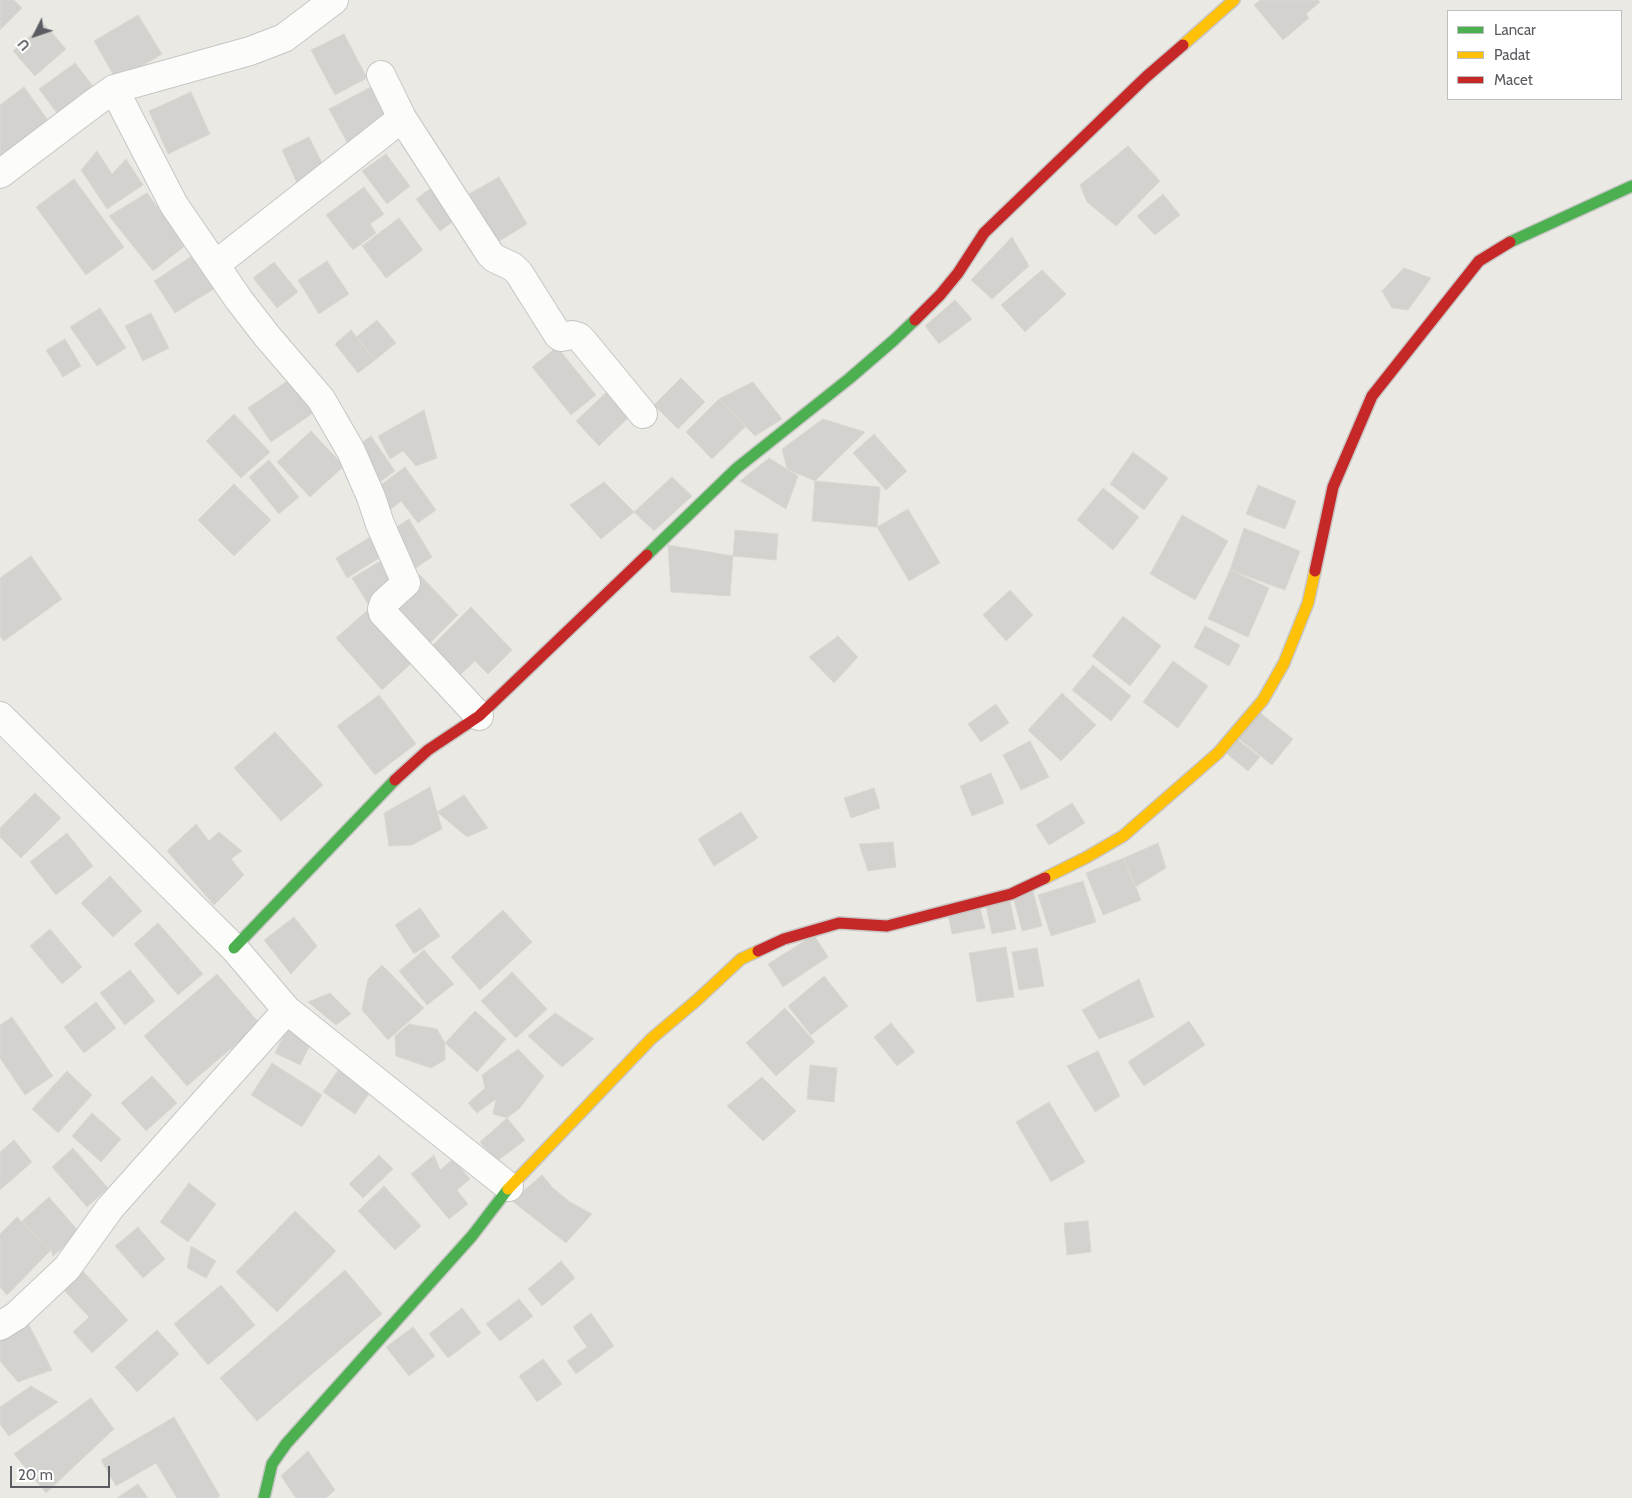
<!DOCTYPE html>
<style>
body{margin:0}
#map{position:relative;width:1632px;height:1498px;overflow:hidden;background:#eae9e4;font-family:Cabin,sans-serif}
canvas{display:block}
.legend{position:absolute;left:1447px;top:10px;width:175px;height:90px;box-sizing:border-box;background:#fff;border:1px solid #bdbec0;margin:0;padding:6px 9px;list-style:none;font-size:15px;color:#5a5c61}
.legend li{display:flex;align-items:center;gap:10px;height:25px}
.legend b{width:25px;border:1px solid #bdbec0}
.north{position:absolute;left:10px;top:10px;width:50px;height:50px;-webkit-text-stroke:4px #fff;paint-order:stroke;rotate:229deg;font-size:14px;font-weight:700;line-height:20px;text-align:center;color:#5a5c61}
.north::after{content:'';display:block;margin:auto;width:18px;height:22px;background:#5a5c61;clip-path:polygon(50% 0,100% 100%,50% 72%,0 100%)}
.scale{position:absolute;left:10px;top:1466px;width:100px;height:22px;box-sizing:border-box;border:2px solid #5a5c61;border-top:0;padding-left:6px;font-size:15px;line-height:18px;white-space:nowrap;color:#5a5c61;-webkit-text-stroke:4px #fff;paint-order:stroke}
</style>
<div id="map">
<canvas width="1632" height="1498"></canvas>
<ul class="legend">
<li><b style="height:6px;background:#4caf50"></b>Lancar</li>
<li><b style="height:6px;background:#ffc107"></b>Padat</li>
<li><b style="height:6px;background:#c62828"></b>Macet</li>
</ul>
<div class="north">U</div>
<div class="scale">20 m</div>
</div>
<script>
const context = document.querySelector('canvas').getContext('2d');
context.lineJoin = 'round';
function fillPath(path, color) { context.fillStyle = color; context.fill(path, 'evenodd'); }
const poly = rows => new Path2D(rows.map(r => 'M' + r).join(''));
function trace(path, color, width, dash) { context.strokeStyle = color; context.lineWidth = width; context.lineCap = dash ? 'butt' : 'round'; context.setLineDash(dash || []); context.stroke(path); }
const building = poly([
 [0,0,14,0,22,8,0,30,0,0],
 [1260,0,1318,0,1320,2,1306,14,1309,18,1283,40,1254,5,1260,0],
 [138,15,162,54,117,81,94,41,138,15],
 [44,24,66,49,35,76,13,51,44,24],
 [344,34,367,78,335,95,311,50,344,34],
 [75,63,93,86,57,113,39,89,75,63],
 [24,87,50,123,0,160,0,105,24,87],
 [371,87,389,122,348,144,329,109,371,87],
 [191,92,210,134,168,154,149,111,191,92],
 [309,137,325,169,297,183,282,150,309,137],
 [1128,146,1160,181,1116,226,1087,202,1080,185,1128,146],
 [97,151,112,174,126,159,143,185,107,209,81,170,97,151],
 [386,154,410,186,387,204,362,171,386,154],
 [499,177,527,224,498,242,469,194,499,177],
 [74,179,124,247,86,275,36,207,74,179],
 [364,187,384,214,370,224,376,233,353,250,326,215,364,187],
 [431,188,455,220,440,231,416,199,431,188],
 [147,193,186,245,153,271,109,216,147,193],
 [1163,194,1180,215,1155,235,1137,216,1163,194],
 [399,218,423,250,386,278,362,246,399,218],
 [1012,237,1029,266,992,299,971,280,1012,237],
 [195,254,217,287,175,313,154,281,195,254],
 [327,261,349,294,319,314,298,280,327,261],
 [274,262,298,292,277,308,253,278,274,262],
 [1404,268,1431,278,1408,310,1392,308,1382,291,1404,268],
 [1042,270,1066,294,1025,332,1001,305,1042,270],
 [955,300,972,319,939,344,925,326,955,300],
 [100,308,126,348,97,366,70,327,100,308],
 [151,313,169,348,143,361,125,326,151,313],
 [377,320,396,343,375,360,356,337,377,320],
 [351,330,375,360,358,373,335,344,351,330],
 [65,339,81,366,63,377,46,350,65,339],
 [557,347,596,395,571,415,532,367,557,347],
 [293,377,316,411,271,442,248,408,293,377],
 [681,378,705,402,678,429,654,405,681,378],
 [753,382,782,419,755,436,719,399,753,382],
 [614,385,637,409,599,446,576,421,614,385],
 [719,399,746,426,712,459,686,432,719,399],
 [424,410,437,458,416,466,403,451,390,459,378,436,424,410],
 [234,414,270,452,241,478,206,441,234,414],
 [823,419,865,432,815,481,787,469,782,449,823,419],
 [311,431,344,466,310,497,277,462,311,431],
 [874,434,907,471,886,490,853,453,874,434],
 [371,436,395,471,377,484,353,449,371,436],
 [1133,452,1168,478,1144,510,1110,484,1133,452],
 [769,458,798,476,786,509,740,481,769,458],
 [269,460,299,497,279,514,249,477,269,460],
 [405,467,436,510,418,523,401,501,385,514,370,493,405,467],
 [672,477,692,496,654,531,634,512,672,477],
 [815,481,880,487,877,527,812,521,815,481],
 [604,482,634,512,601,539,570,505,604,482],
 [234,484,271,520,234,556,198,520,234,484],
 [1258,485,1296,501,1285,529,1246,514,1258,485],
 [1103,488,1139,517,1113,550,1077,520,1103,488],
 [908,509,940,563,909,581,877,527,908,509],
 [1182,515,1228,541,1195,600,1150,574,1182,515],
 [409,519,432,557,411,571,387,533,409,519],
 [1244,528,1300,551,1285,590,1230,570,1244,528],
 [735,530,778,534,776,560,733,556,735,530],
 [372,536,384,555,347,578,336,558,372,536],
 [668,545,733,556,730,596,671,592,668,545],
 [31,556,62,599,4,641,0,636,0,578,31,556],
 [384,559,400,584,368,604,352,578,384,559],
 [1230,570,1269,588,1248,637,1208,619,1230,570],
 [420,575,458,615,423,650,384,610,420,575],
 [1010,590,1033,615,1006,641,983,615,1010,590],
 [471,607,512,650,488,674,475,661,460,675,432,646,471,607],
 [369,609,415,660,382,690,336,638,369,609],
 [1123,616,1161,646,1130,686,1092,656,1123,616],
 [1205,626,1240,645,1229,666,1194,647,1205,626],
 [838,636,858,657,834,683,809,657,838,636],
 [1173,661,1208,686,1178,728,1143,702,1173,661],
 [1093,665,1131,696,1111,721,1072,690,1093,665],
 [1062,693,1096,725,1061,761,1028,730,1062,693],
 [379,695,416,744,375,775,337,726,379,695],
 [996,704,1009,723,981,742,968,724,996,704],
 [1259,712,1293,739,1272,765,1238,738,1259,712],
 [275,732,323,785,281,821,234,768,275,732],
 [1237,739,1260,757,1248,771,1226,753,1237,739],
 [1030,741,1049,777,1021,790,1003,755,1030,741],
 [991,773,1004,803,972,816,960,786,991,773],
 [430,787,442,829,412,845,389,846,384,813,430,787],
 [874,788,880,808,851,818,844,798,874,788],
 [35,793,61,818,21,858,0,837,0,828,35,793],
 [464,795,488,828,467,837,437,812,464,795],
 [1072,803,1085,823,1049,845,1036,825,1072,803],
 [741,812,758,838,714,866,698,839,741,812],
 [196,824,209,841,219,832,242,851,231,859,244,875,214,905,167,851,196,824],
 [67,833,93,866,56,895,30,862,67,833],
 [893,842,896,867,868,871,859,844,893,842],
 [1158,843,1166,868,1135,887,1124,858,1158,843],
 [1124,858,1141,900,1103,915,1086,873,1124,858],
 [110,876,142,911,113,937,81,903,110,876],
 [1083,881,1096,922,1051,936,1038,895,1083,881],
 [1033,891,1042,926,1022,931,1013,896,1033,891],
 [1009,897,1016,929,992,934,985,902,1009,897],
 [420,908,440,936,414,954,395,925,420,908],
 [980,908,985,928,952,934,948,914,980,908],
 [503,910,532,942,480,990,451,957,503,910],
 [294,917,317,946,291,974,264,940,294,917],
 [158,923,203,974,178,995,134,944,158,923],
 [50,929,82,967,62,984,30,946,50,929],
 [814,935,828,957,783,987,768,964,814,935],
 [1006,947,1014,997,977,1002,969,953,1006,947],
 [1037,948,1044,986,1019,990,1012,952,1037,948],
 [424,950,454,984,427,1005,399,971,424,950],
 [382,965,424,1008,388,1040,362,1010,368,979,382,965],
 [130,970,155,1001,125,1025,100,993,130,970],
 [512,972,547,1009,516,1038,481,1001,512,972],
 [217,974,260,1024,187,1086,144,1036,217,974],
 [824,976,848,1006,811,1035,788,1006,824,976],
 [1139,979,1154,1017,1099,1039,1082,1010,1139,979],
 [330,993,351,1014,336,1025,308,1002,330,993],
 [96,1002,116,1028,84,1053,64,1027,96,1002],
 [785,1008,815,1042,776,1076,746,1043,785,1008],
 [475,1011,506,1039,477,1072,445,1043,475,1011],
 [555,1013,594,1039,562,1067,528,1036,555,1013],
 [12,1017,53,1076,25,1095,0,1058,0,1025,12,1017],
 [1189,1021,1205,1045,1144,1086,1128,1062,1189,1021],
 [290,1022,315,1035,300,1065,275,1053,290,1022],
 [891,1023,915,1052,897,1066,874,1037,891,1023],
 [409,1024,437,1029,445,1043,445,1060,431,1068,396,1056,395,1036,409,1024],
 [518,1049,544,1076,520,1108,507,1118,493,1114,496,1099,477,1113,468,1103,485,1088,482,1075,518,1049],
 [1098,1051,1120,1096,1095,1112,1067,1066,1098,1051],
 [272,1063,322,1095,302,1127,251,1095,272,1063],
 [810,1065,837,1068,834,1102,807,1099,810,1065],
 [341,1066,373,1088,355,1114,323,1092,341,1066],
 [67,1071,92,1095,58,1133,32,1109,67,1071],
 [152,1076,177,1103,146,1131,121,1103,152,1076],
 [762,1077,796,1111,763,1141,727,1106,762,1077],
 [1049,1102,1085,1162,1051,1182,1016,1122,1049,1102],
 [92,1113,121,1139,101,1162,72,1136,92,1113],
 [507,1118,525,1140,496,1162,480,1142,507,1118],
 [14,1140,32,1162,0,1190,0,1152,14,1140],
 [73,1148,108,1188,87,1207,52,1167,73,1148],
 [379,1155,393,1169,363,1198,349,1184,379,1155],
 [434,1155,440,1170,453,1159,470,1179,457,1190,468,1204,449,1219,411,1174,434,1155],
 [542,1175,553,1188,570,1202,592,1214,566,1243,512,1201,542,1175],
 [189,1183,216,1204,188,1242,160,1222,189,1183],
 [384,1186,421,1226,395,1250,358,1211,384,1186],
 [49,1197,80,1233,53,1256,51,1250,22,1221,49,1197],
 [295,1211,336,1251,277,1312,236,1272,295,1211],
 [17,1217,51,1250,7,1295,0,1287,0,1234,17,1217],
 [1088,1221,1091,1252,1067,1255,1064,1223,1088,1221],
 [138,1227,165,1259,143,1278,115,1246,138,1227],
 [191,1246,216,1261,206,1278,187,1268,191,1246],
 [561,1261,575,1278,542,1306,528,1289,561,1261],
 [81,1269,128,1320,92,1353,73,1332,89,1317,61,1287,81,1269],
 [345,1270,382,1314,257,1421,220,1378,345,1270],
 [221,1285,255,1325,208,1365,174,1324,221,1285],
 [519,1299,533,1316,500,1341,486,1324,519,1299],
 [462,1308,481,1333,448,1358,429,1334,462,1308],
 [591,1313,614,1346,576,1374,567,1361,587,1347,573,1327,591,1313],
 [24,1315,52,1370,18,1382,0,1361,0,1336,24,1315],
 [413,1327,435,1356,409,1376,386,1347,413,1327],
 [157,1330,179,1354,137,1392,115,1367,157,1330],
 [543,1359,562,1384,537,1402,519,1376,543,1359],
 [31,1386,58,1402,9,1436,0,1424,0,1407,31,1386],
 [91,1398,114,1429,46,1493,14,1454,91,1398],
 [174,1417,220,1496,217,1498,177,1498,156,1463,116,1486,101,1460,174,1417],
 [308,1451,335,1490,326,1498,296,1498,281,1476,308,1451],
 [138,1484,148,1498,117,1498,138,1484]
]);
const street = poly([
 [381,75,402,118,490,254,494,258,513,267,519,273,558,335,561,337,572,335,579,337,582,340,643,414],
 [114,89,174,205,239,300,267,336,321,399,351,451,371,497,380,524,406,583,384,603,382,609,383,613,479,716],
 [0,174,94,103,114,89,250,51,284,38,334,0],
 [215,265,402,118],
 [0,716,234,948,287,1010,509,1187],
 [0,1326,16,1316,67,1268,110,1208,287,1010]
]);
const fast = poly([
 [1510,242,1632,186],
 [647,555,737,468,850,378,894,340,915,320],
 [234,948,395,780],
 [264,1498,272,1464,286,1444,472,1236,508,1189]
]);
const slow = poly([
 [1183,45,1234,0],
 [1045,878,1087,857,1123,836,1218,753,1263,700,1284,663,1308,603,1315,571],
 [508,1189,651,1039,697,1000,741,959,758,951]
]);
const jam = poly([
 [915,320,940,295,958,273,984,233,1146,77,1183,45],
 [1315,571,1333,487,1372,396,1479,261,1510,242],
 [395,780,428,750,479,716,647,555],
 [758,951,784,939,839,923,887,926,1011,894,1045,878]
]);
fillPath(building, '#d3d2cf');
trace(building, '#d9d8d3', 1);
trace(street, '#c6c6c4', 30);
trace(fast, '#c7c6c5', 14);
trace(slow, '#c7c6c5', 14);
trace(jam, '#c7c6c5', 14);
trace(street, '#fcfcfb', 28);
trace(fast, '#4caf50', 11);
trace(slow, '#ffc107', 11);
trace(jam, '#c62828', 11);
</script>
